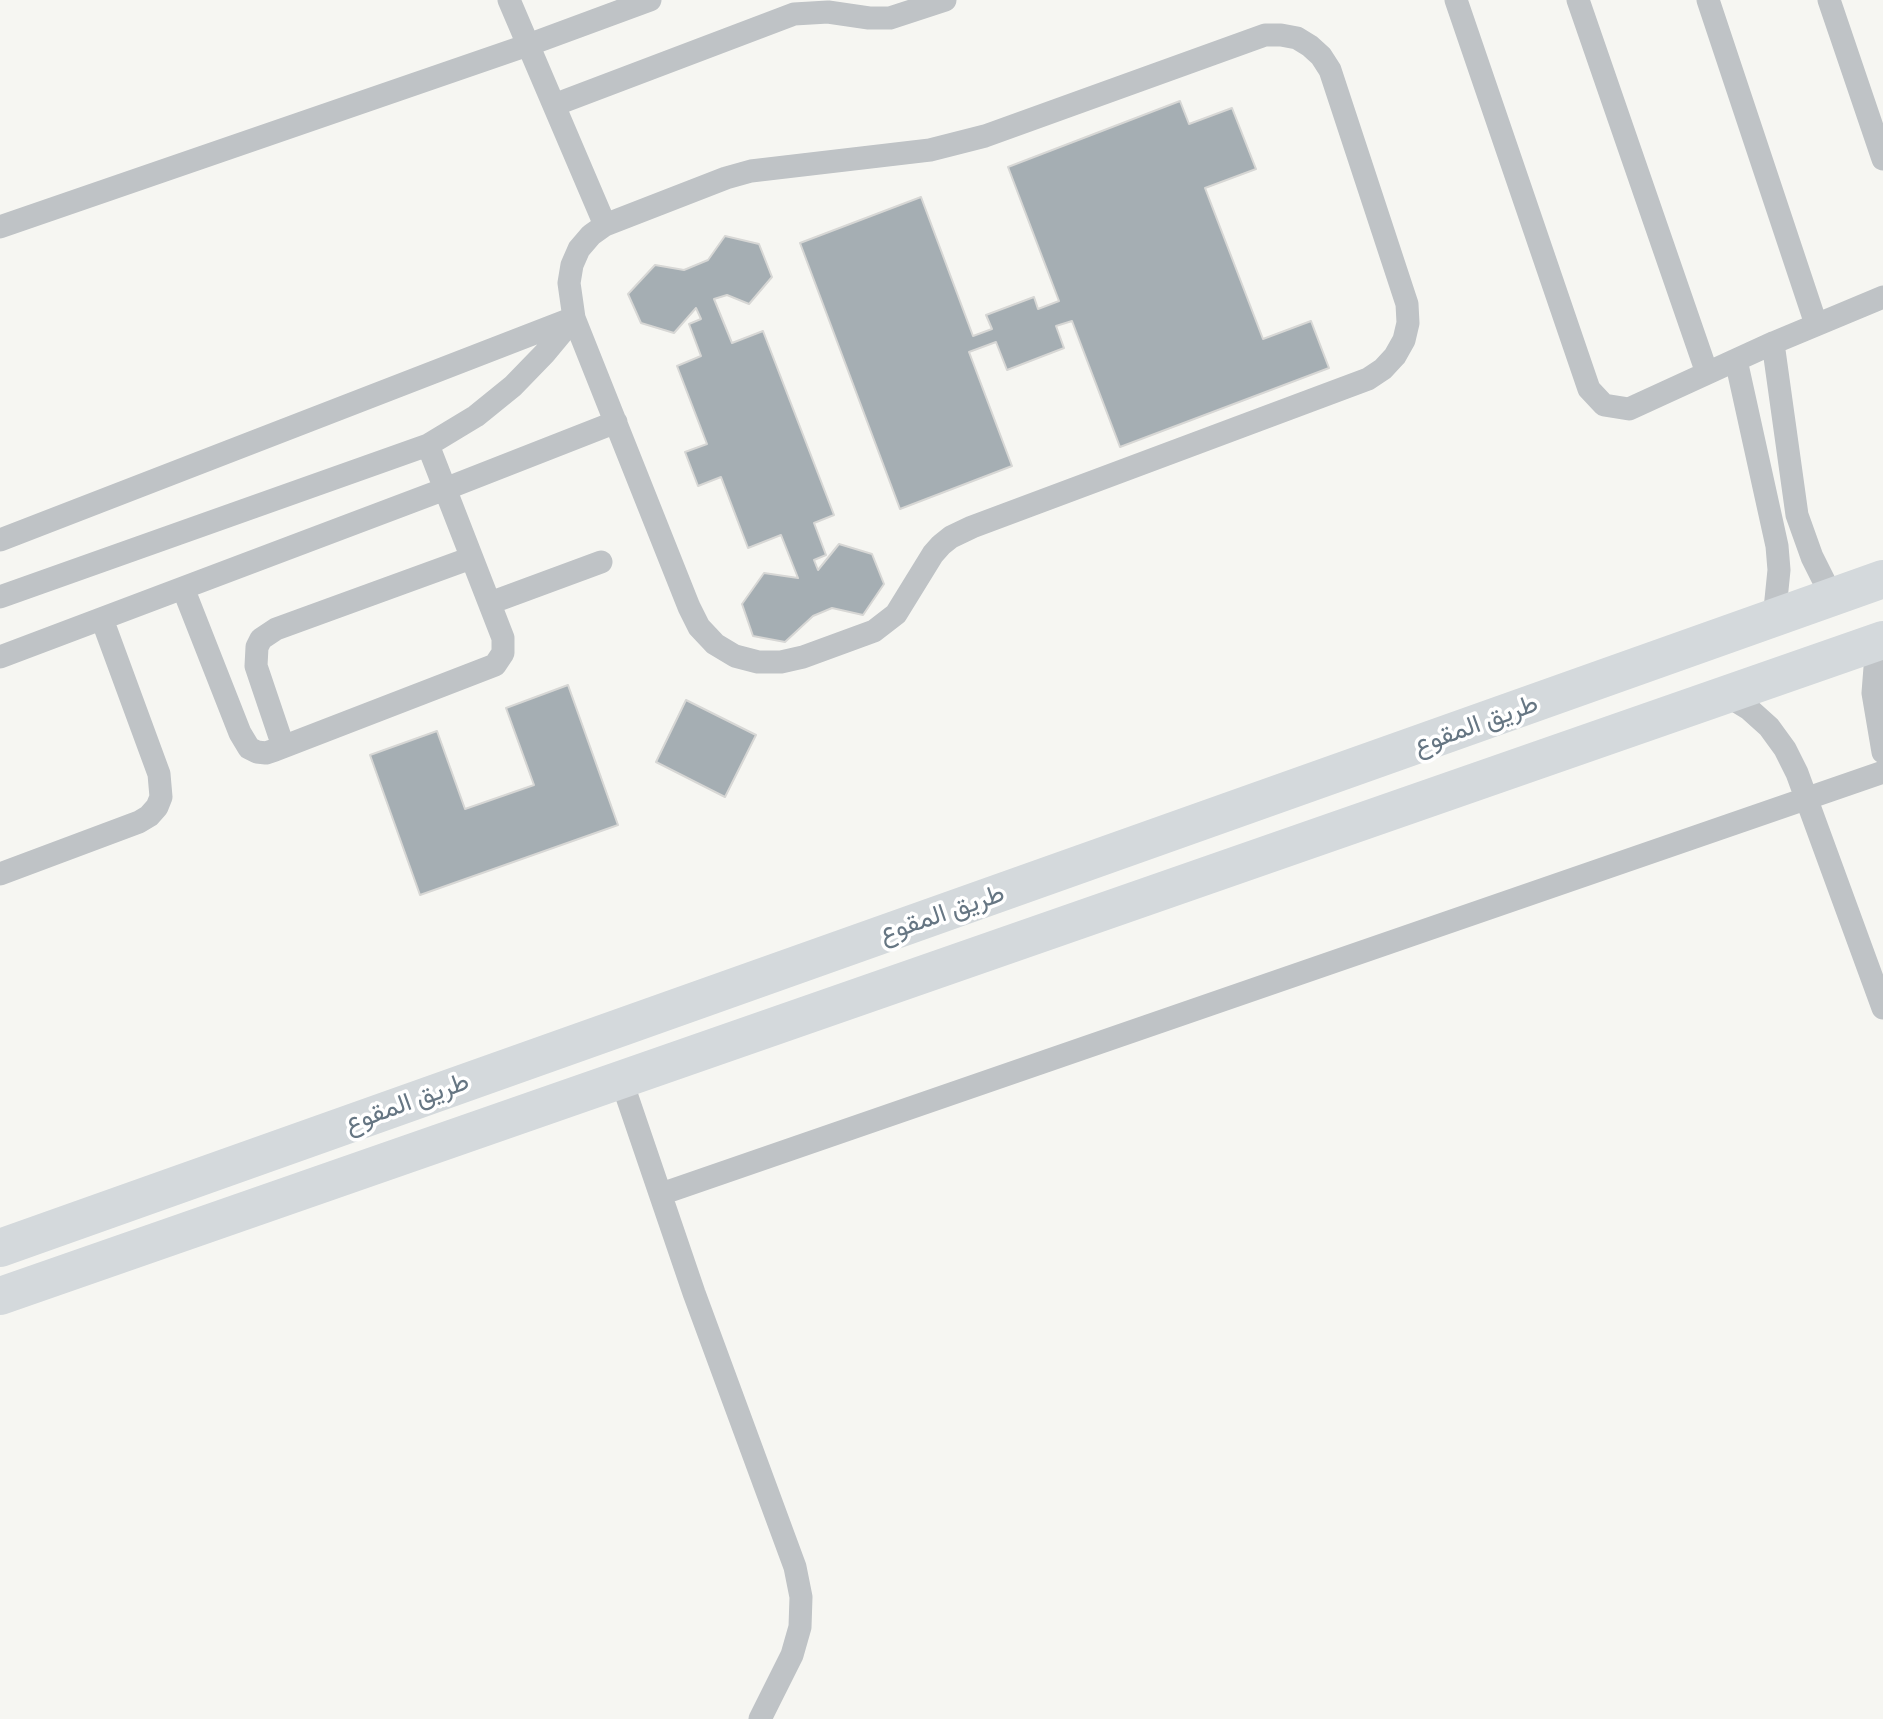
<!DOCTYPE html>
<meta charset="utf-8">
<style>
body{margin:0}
canvas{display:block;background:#f6f6f2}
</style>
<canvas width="1883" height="1719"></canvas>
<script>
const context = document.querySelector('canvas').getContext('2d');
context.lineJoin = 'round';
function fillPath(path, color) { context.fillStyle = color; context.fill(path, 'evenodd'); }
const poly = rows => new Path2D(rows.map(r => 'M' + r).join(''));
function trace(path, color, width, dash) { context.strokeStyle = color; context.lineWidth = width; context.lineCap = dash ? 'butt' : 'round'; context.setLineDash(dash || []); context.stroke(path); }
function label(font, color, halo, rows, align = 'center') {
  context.font = font + ' Karla,Vazirmatn,sans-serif'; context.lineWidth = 7; context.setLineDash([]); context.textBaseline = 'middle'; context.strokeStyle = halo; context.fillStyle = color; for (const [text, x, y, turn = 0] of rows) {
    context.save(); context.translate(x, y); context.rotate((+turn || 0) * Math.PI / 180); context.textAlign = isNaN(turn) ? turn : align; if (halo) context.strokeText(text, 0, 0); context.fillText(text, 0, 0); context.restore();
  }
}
const building = poly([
 [1180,101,1189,124,1232,108,1256,169,1205,188,1263,339,1311,321,1329,368,1120,447,1072,321,1056,326,1064,348,1007,370,996,342,969,352,1012,466,900,509,800,243,921,197,973,336,992,329,986,315,1034,297,1038,309,1059,301,1008,167,1180,101],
 [725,236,759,244,772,277,749,304,727,295,714,299,732,343,763,331,834,515,814,523,826,555,814,560,818,570,839,544,872,554,884,584,863,615,832,608,813,616,785,642,753,636,742,604,764,573,798,578,781,535,748,548,721,477,698,486,685,452,707,444,677,366,701,356,689,324,701,319,696,308,674,333,641,323,628,294,655,265,684,270,708,260,725,236],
 [568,685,618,825,420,895,370,755,437,731,465,809,534,785,506,708,568,685],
 [686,700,756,735,725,797,656,762,686,700]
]);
const service = poly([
 [509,0,605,225],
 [1456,0,1589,389,1604,405,1629,409,1773,343,1883,297],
 [1578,0,1707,373],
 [1708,0,1816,324],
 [1829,0,1883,159],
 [554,105,794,14,828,12,869,18,890,18,945,0],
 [0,227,528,45,650,0],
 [1773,343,1797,515,1812,557,1832,597],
 [1736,360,1777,546,1779,570,1774,619],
 [0,540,571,319],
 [183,588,240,733,249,748,257,752,266,753,275,750,495,665,503,653,503,638,428,445],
 [0,597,428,445,476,416,513,386,545,353,574,318,569,283,572,265,579,249,591,235,605,225,726,178,751,171,930,150,985,136,1265,35,1281,35,1297,38,1310,46,1321,56,1330,70,1407,304,1408,323,1404,340,1395,356,1383,369,1368,379,972,527,951,537,941,545,933,554,896,614,874,631,803,657,781,662,758,662,735,656,715,644,699,627,689,607,574,318],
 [490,603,601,562],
 [1877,642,1873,693,1883,752],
 [0,657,445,489,616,422],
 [1726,695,1749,709,1769,727,1785,749,1797,773,1883,1008],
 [283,746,256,666,257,647,261,639,276,629,471,558],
 [0,874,139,822,149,816,157,807,161,797,159,774,102,619],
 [621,1079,694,1293,795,1567,801,1597,800,1627,792,1655,760,1719],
 [661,1194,1883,772]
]);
const primary = poly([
 [0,1248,1883,579],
 [0,1296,1883,640]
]);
const streetNames = [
 ["طريق المقوع",1476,725,-20],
 ["طريق المقوع",942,914,-19],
 ["طريق المقوع",407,1103,-20]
];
fillPath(building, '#a5aeb3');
trace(building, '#d7d7d5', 2);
trace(service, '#bfc3c6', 23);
trace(primary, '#d4d9dc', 38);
label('26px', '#667683', '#fff', streetNames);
</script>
